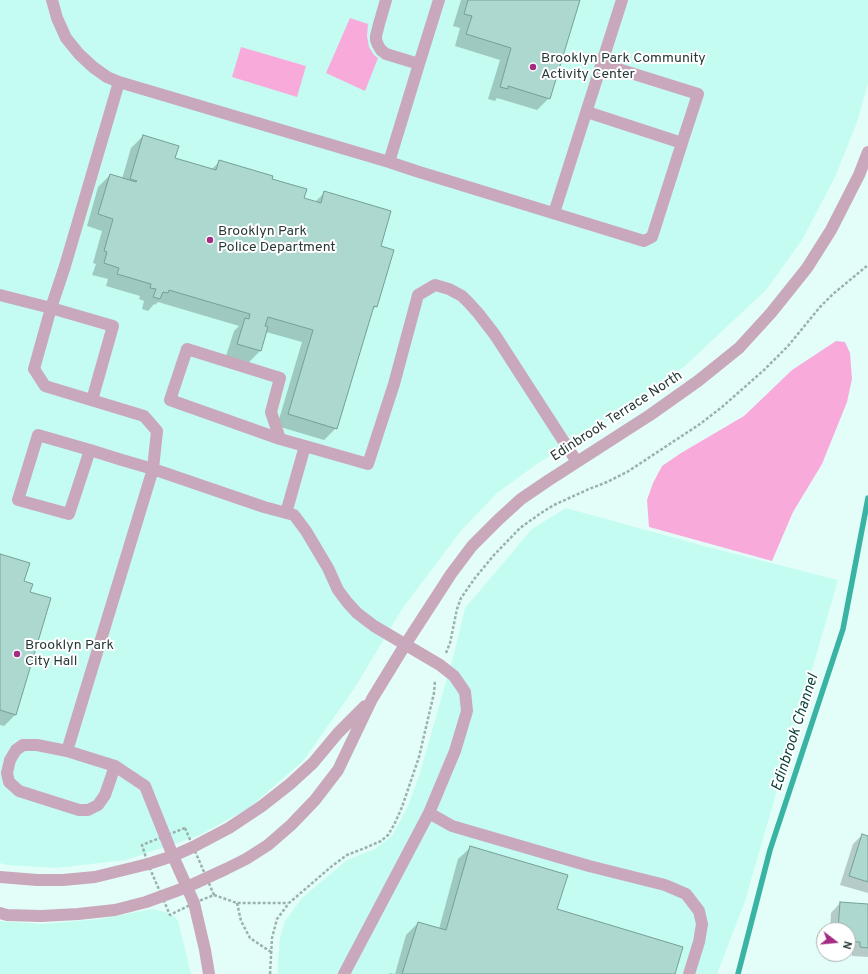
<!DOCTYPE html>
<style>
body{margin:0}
#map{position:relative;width:868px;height:974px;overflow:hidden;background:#e3fef9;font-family:Overpass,sans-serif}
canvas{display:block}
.north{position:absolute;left:816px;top:922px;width:40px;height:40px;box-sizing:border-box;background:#fff;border:1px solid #a9b0af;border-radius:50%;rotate:106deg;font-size:11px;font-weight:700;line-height:16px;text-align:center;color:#283a37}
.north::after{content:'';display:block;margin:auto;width:14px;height:18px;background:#a42c82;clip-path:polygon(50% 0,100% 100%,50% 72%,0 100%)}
</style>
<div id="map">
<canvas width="868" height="974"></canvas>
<div class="north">N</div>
</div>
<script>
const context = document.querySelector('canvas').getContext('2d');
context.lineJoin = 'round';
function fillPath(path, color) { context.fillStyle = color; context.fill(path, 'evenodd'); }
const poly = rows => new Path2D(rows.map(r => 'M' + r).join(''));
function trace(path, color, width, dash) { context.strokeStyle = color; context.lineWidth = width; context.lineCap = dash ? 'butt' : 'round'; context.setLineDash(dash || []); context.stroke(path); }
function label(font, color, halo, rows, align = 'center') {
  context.font = font + ' Overpass,sans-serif'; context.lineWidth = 4; context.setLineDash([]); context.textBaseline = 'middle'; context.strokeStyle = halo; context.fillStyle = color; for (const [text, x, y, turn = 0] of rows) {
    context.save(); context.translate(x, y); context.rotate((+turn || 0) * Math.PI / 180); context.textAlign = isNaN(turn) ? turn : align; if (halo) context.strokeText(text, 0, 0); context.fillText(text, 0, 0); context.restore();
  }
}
const built = poly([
 [0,0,868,0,868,84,857,122,835,177,802,240,766,290,686,365,624,410,537,464,497,493,460,532,402,609,354,689,303,761,249,808,200,835,126,860,56,868,7,865,0,863],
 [566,508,704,546,838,580,744,904,717,974,278,974,278,962,280,938,285,921,302,898,347,860,375,849,392,836,408,806,420,773,455,650,465,608,532,529],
 [153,909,165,912,174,916,178,921,191,974,0,974,0,921,42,924,100,919]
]);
const green = poly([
 [350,18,368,24,367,36,369,47,374,55,378,58,365,91,326,73],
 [241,47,306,66,297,97,232,77],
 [836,341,845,342,850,353,852,379,847,402,822,464,793,512,772,561,649,527,647,500,653,483,662,466,681,453,744,416,792,370]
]);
const shadow = poly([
 [461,0,579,0,549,98,537,110,497,98,495,101,488,99,500,60,455,46,460,28,453,26],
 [143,136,174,159,211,170,220,161,271,180,303,198,315,202,325,192,380,247,376,306,371,312,336,428,324,440,277,426,302,342,266,332,260,351,248,363,226,356,234,331,239,326,158,302,155,305,154,304,148,311,142,309,144,301,139,299,140,296,106,286,108,279,92,275,96,264,93,263,102,231,87,226,98,187,110,175,122,179,131,148],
 [0,555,23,582,29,593,16,714,4,726,0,725],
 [862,835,868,837,868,893,840,885,853,844],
 [470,848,556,910,674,974,389,974,390,973,395,974,406,935,418,923,439,929,458,859],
 [840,903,868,905,868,957,852,956,852,951,848,951,848,930,830,930,831,913]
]);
const stream = poly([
 [738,974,770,850,843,629,868,498]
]);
const building = poly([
 [468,0,580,0,550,99,508,86,508,89,500,87,511,48,466,34,472,16,464,14,468,0],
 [143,135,179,146,175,158,216,170,219,160,273,176,272,179,307,189,304,198,321,203,324,191,391,211,381,246,394,250,377,307,374,306,337,429,288,414,313,330,268,317,265,326,268,327,261,351,237,344,245,318,249,319,250,314,169,290,168,293,163,292,160,299,153,297,156,289,150,288,151,284,117,274,119,268,104,263,107,252,104,251,113,219,98,214,110,174,136,182,137,181,130,179,143,135],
 [0,554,30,563,24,581,33,584,30,592,51,598,16,715,0,710,0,554],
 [862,834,868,836,868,882,849,876,862,834],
 [470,846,568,875,557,909,683,947,675,974,402,974,418,922,446,930,470,846],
 [840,902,868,904,868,948,860,947,860,942,848,942,848,930,838,930,840,902]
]);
const path = poly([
 [446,653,450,643,457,609,461,598,475,578,494,555,520,528,541,513,554,505,589,489,607,482,627,472,700,424,722,407,764,370,788,346,820,307,833,294,868,265],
 [185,828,214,895,194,903,170,915,148,864,142,845,185,828],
 [214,895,237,903,288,903],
 [237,903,241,921,250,938,271,952],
 [270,974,272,938,277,919,289,903,332,866,347,855,365,848,381,841,388,835,394,825,402,807,419,757,434,693,435,680]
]);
const minor = poly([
 [52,0,57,18,66,38,79,54,93,67,107,77,119,82,389,162,416,171,644,241,652,237,682,143,587,112],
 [386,0,379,24,376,36,376,40,378,45,381,50,386,54,419,64],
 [602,64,698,94,682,143],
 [389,162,419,64,439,0],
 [554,213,622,0],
 [0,295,51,308,34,369,45,386,144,416,157,431,153,469,67,751],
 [92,400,113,326,51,308,65,266,119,82],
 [280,439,271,412,280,378,187,349,170,400,280,439,305,446,286,513],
 [305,446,368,464,394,384,418,295,435,285,449,289,462,296,469,303,478,313,495,335,577,462],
 [90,450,69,514,18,500,38,435,90,450,122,460,153,469,264,507,294,515,306,531,328,568,338,590,347,602,357,613,374,626,440,665,454,676,465,692,467,711,455,751,429,813,344,974],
 [115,766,67,751,37,745,23,745,16,750,10,760,7,773,9,782,19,791,79,810,88,810,98,805,105,795,115,766,145,786,173,856,194,903,205,950,209,974],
 [429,813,452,826,589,866,665,885,686,894,699,911,702,924,699,942,689,974],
 [0,877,37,880,63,880,95,877,148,864,173,856,193,847,229,828,262,806,290,784,313,763,338,733,365,706],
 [0,913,7,915,41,916,78,914,115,910,146,902,187,887,226,869,246,859,268,845,291,825,315,800,338,770,372,699,405,645,451,574,472,546,498,520,521,499,549,480,650,415,698,381,739,348,771,313,807,268,831,230,859,175,868,152]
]);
const markers = [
 [533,67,4,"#a42c82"],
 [210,240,4,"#a42c82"],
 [17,654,4,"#a42c82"]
];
const poiNames = [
 ["Brooklyn Park Community",541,59],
 ["Activity Center",541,75],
 ["Brooklyn Park",218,232],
 ["Police Department",218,248],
 ["Brooklyn Park",25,646],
 ["City Hall",25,662]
];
const streetNames = [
 ["Edinbrook Terrace North",617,417,-33]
];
const waterNames = [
 ["Edinbrook Channel",796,733,-72]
];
fillPath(built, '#c5fcf2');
fillPath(green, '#f8abdb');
fillPath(shadow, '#0003');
trace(stream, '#39b3a4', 5.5);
fillPath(building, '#acd8d0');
trace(building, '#75a098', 1);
trace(path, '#9ab1ad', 2.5, [3, 2]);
trace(minor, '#caa8bc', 12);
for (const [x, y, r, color] of markers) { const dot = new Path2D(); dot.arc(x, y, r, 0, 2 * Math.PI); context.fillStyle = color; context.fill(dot); trace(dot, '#fff', 1.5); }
label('14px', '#283a37', '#fff', poiNames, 'left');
label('14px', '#283a37', '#fff', streetNames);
label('italic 15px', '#063e38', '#fff', waterNames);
</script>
